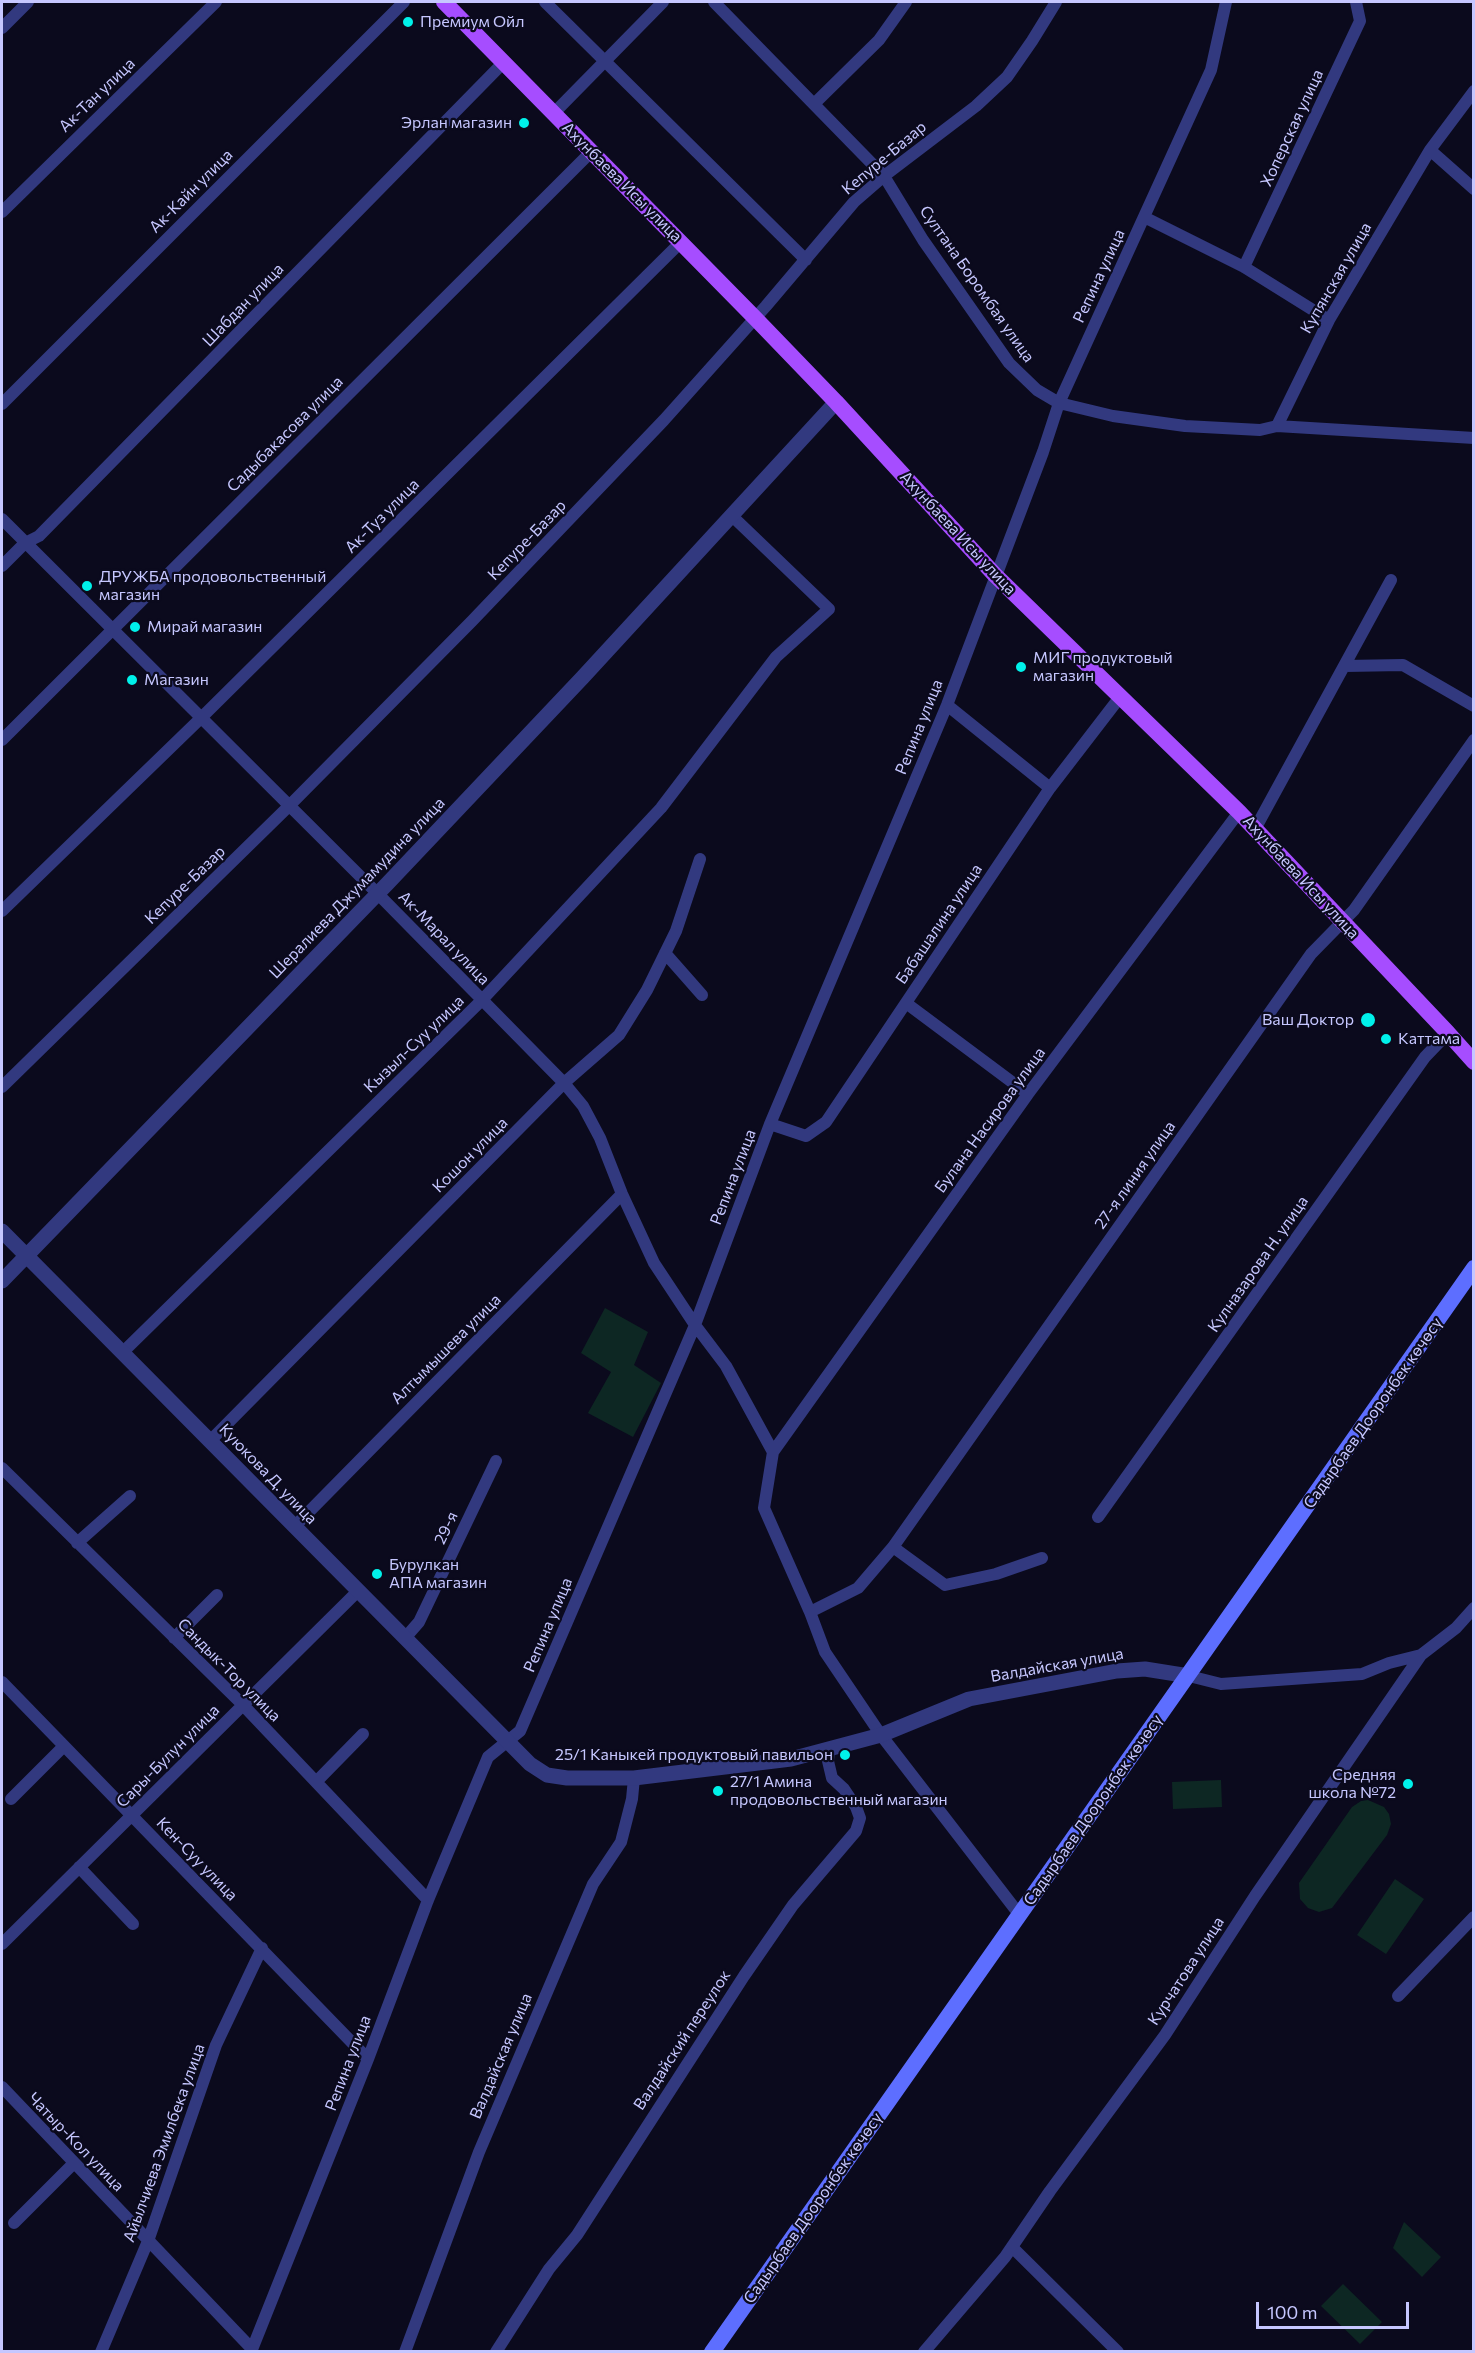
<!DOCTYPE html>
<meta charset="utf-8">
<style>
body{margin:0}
#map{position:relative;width:1475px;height:2353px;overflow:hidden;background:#0b0a1d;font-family:Commissioner,sans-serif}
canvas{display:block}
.frame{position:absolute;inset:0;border:3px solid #c6c7ff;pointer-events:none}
.scale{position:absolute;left:1256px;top:2302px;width:153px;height:27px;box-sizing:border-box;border:3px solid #c6c7ff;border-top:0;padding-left:8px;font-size:18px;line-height:21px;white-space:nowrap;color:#c6c7ff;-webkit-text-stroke:4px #0b0a1d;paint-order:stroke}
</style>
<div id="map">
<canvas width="1475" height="2353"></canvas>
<div class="frame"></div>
<div class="scale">100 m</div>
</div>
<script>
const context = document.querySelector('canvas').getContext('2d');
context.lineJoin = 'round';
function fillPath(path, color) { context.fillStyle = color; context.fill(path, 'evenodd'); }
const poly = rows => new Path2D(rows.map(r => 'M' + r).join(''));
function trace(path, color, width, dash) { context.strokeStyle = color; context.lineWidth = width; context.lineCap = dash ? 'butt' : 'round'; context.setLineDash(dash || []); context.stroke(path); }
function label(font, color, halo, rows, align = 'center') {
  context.font = font + ' Commissioner,sans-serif'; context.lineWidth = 4.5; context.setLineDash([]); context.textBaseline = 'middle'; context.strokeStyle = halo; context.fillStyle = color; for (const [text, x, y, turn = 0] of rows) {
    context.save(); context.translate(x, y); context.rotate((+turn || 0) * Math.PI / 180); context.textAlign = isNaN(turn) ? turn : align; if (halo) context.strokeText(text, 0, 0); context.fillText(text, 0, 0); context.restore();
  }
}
const green = poly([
 [605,1308,648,1332,634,1365,661,1383,633,1437,588,1413,611,1372,581,1353],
 [1221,1780,1222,1807,1173,1809,1172,1782],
 [1368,1800,1384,1807,1389,1814,1391,1824,1387,1835,1332,1908,1319,1912,1308,1908,1300,1899,1299,1883,1352,1807,1361,1801],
 [1395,1879,1424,1899,1386,1954,1357,1935],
 [1404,2222,1441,2257,1422,2277,1393,2248],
 [1343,2284,1382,2322,1360,2344,1321,2306]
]);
const minor = poly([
 [545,2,806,260],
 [714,2,884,176,923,240,1009,363,1037,390,1059,403,1113,416,1185,426,1260,430,1277,426,1474,438],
 [2,28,28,2],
 [815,103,879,40,906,2],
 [554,113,663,2],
 [1430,150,1474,189],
 [2,212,216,2],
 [1144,217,1244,267,1329,320],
 [1244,267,1360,21,1356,2],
 [2,404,404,2],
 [1277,426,1329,320,1430,150,1474,91],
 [2,519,378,894,564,1083,583,1106,600,1138,622,1194,654,1263,695,1325,726,1366,773,1452,764,1508,810,1612,825,1652,881,1735,1019,1914],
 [2,566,25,543,39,536,504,62],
 [1345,666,1403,665,1474,706],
 [947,705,1050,788],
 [2,740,592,151],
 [1255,829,1391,580],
 [2,911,201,718,681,242],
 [665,953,702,995],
 [906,1003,1028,1094],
 [2,1087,288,807,472,621,664,420,766,306,854,202,884,176,976,106,1007,77,1032,41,1056,2],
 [770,1124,806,1136,826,1122,1050,788,1120,697],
 [123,1352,482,1000,661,808,776,657,829,609,731,515],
 [211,1440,564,1083,619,1035,647,990,676,931,700,859],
 [773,1452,1028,1094,1239,812],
 [2,1468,243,1705,428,1900],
 [1098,1517,1425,1057,1448,1033],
 [294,1527,622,1194],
 [77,1543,130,1496],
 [893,1547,945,1585,996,1574,1042,1558],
 [810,1612,858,1588,893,1547,1311,954,1354,910,1474,740],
 [174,1638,217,1595],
 [405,1638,419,1622,496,1461],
 [1189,1676,1221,1684,1362,1674,1389,1663,1421,1655],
 [2,1682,368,2059],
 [316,1782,363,1734],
 [11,1799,64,1746],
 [79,1867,133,1924],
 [2,1944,358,1591],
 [1398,1996,1474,1917],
 [2,2087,252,2349],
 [14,2223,73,2164],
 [1012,2247,1118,2352],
 [101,2352,148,2241,216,2045,262,1948],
 [251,2352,368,2059,428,1900,488,1757,520,1731,695,1325,770,1124,947,705,1043,452,1059,403,1211,70,1226,2],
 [405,2352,479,2152,593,1884,621,1842,632,1799,634,1778],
 [496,2352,549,2269,577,2235,744,1976,793,1905,856,1831,860,1818,856,1807,844,1789,832,1778,828,1761,829,1750],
 [924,2352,1005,2257,1050,2191,1165,2035,1255,1896,1421,1655,1456,1628,1474,1608]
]);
const tertiary = poly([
 [2,1231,530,1764,547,1775,567,1778,634,1778,791,1759,881,1735,969,1699,1117,1671,1145,1669,1189,1676],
 [2,1281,387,884,583,677,836,402]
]);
const secondary = poly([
 [712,2352,1474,1268]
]);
const primary = poly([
 [444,2,755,318,836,402,995,575,1239,812,1448,1033,1474,1062]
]);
const markers = [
 [408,22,6,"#00f1ea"],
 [524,123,6,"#00f1ea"],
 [87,586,6,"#00f1ea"],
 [135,627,6,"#00f1ea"],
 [1021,667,6,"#00f1ea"],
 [132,680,6,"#00f1ea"],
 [1368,1020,8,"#00f1ea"],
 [1386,1039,6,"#00f1ea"],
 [377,1574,6,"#00f1ea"],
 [845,1755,6,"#00f1ea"],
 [1408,1784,6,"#00f1ea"],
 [718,1791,6,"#00f1ea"]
];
const poiNames = [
 ["Премиум Ойл",420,22],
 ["Эрлан магазин",512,123,"right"],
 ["ДРУЖБА продовольственный",99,577],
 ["магазин",99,595],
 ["Мирай магазин",147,627],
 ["МИГ продуктовый",1033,658],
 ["магазин",1033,676],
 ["Магазин",144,680],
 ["Ваш Доктор",1354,1020,"right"],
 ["Каттама",1398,1039],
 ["Бурулкан",389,1565],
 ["АПА магазин",389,1583],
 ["25/1 Каныкей продуктовый павильон",833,1755,"right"],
 ["Средняя",1396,1775,"right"],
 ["школа №72",1396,1793,"right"],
 ["27/1 Амина",730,1782],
 ["продовольственный магазин",730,1800]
];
const streetNames = [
 ["Ак-Тан улица",97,95,-44],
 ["Хоперская улица",1292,128,-65],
 ["Кепуре-Базар",884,158,-40],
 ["Ахунбаева Исы улица",622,182,45],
 ["Ак-Кайн улица",191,191,-45],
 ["Репина улица",1099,276,-65],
 ["Купянская улица",1336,278,-60],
 ["Султана Боромбая улица",977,284,55],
 ["Шабдан улица",243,305,-46],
 ["Садыбакасова улица",285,434,-45],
 ["Ак-Туз улица",382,516,-45],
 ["Ахунбаева Исы улица",958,533,47],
 ["Кепуре-Базар",527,540,-46],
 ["Репина улица",919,727,-68],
 ["Ахунбаева Исы улица",1301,877,47],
 ["Кепуре-Базар",185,885,-44],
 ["Шералиева Джумамудина улица",357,888,-46],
 ["Бабашалина улица",939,924,-56],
 ["Ак-Марал улица",444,938,46],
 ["Кызыл-Суу улица",414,1044,-44],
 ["Булана Насирова улица",990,1120,-54],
 ["Кошон улица",470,1155,-45],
 ["27-я линия улица",1135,1175,-55],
 ["Репина улица",733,1177,-69],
 ["Кулназарова Н. улица",1258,1264,-55],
 ["Алтымышева улица",446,1349,-45],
 ["Садырбаев Дооронбек көчөсү",1373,1413,-55],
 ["Куюкова Д. улица",268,1474,46],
 ["29-я",446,1528,-65],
 ["Репина улица",548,1625,-67],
 ["Валдайская улица",1057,1665,-10],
 ["Сандык-Тор улица",229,1670,45],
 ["Сары-Булун улица",168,1756,-45],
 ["Садырбаев Дооронбек көчөсү",1093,1810,-55],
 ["Кен-Суу улица",197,1859,46],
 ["Курчатова улица",1186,1971,-57],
 ["Валдайский переулок",682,2040,-57],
 ["Валдайская улица",501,2056,-67],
 ["Репина улица",348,2063,-69],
 ["Чатыр-Кол улица",76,2142,46],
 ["Айылчиева Эмилбека улица",164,2143,-70],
 ["Садырбаев Дооронбек көчөсү",813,2208,-55]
];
fillPath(green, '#0d2723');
trace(minor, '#32397f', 12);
trace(tertiary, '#32397f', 15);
trace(secondary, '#5d6eff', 16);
trace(primary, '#a64dff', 16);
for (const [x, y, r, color] of markers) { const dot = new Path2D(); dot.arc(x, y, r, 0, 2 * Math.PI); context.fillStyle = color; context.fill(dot); trace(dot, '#0b0a1d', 2); }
label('16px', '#c6c7ff', '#0b0a1d', poiNames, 'left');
label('16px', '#c6c7ff', '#0b0a1d', streetNames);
</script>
